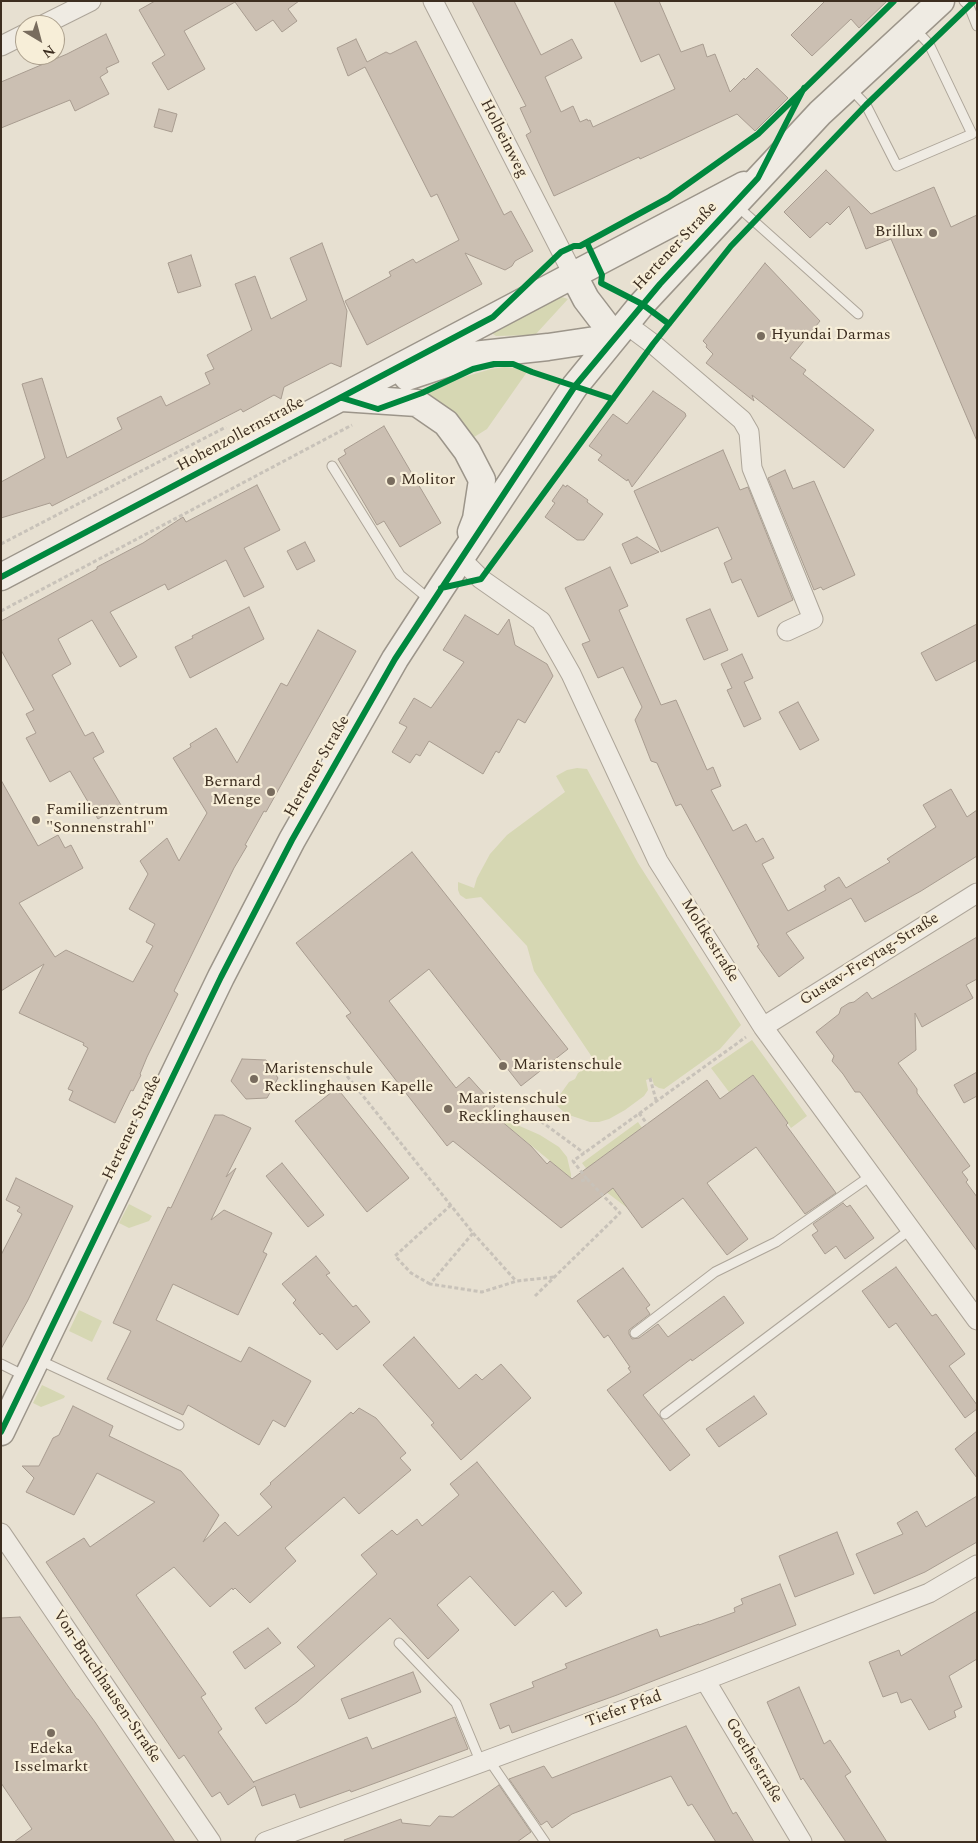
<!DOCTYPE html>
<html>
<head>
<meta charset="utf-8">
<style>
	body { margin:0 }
	#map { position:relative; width:978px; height:1843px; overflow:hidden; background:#e7e0d1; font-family:Spectral,serif }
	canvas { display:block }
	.frame { position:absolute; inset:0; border:2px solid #3d2e20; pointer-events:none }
	.north { position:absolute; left:15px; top:15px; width:50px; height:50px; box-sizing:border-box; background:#f7eed8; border:1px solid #ada18e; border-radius:50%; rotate:143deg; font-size:14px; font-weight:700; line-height:20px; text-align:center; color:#3d2e20 }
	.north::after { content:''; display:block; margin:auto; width:18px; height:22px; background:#786c5e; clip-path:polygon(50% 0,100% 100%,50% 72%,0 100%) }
</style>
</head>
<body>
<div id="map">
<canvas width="978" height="1843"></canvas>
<div class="frame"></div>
<div class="north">N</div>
</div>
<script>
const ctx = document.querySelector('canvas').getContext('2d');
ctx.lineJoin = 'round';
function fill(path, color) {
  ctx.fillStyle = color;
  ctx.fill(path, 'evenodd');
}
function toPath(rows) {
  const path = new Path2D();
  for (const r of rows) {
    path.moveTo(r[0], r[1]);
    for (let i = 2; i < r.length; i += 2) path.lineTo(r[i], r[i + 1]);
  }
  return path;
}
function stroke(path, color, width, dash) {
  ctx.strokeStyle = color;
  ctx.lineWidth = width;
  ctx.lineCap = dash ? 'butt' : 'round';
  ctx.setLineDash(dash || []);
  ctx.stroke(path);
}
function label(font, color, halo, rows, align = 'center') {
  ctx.font = font + ' Spectral,serif';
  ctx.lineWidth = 4.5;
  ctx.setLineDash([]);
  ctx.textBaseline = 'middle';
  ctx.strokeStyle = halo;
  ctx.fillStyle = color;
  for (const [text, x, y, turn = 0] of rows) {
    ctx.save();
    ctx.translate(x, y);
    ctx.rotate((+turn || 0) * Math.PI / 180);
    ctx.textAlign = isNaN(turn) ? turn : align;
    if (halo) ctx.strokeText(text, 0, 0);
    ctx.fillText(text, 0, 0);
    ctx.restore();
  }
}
fill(toPath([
	[559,296,568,299,535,335,496,336,493,334,492,332],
	[504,367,515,368,527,372,487,429,471,439,452,413,444,405,425,395,457,379,491,369],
	[577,768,587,769,638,863,741,1025,720,1049,664,1089,659,1088,654,1085,652,1078,646,1080,648,1090,644,1096,625,1110,609,1119,599,1122,590,1122,566,1114,554,1103,569,1082,575,1079,578,1073,594,1060,534,971,527,946,481,897,466,899,460,895,458,890,458,882,474,888,477,878,490,854,507,835,565,792,556,776,567,770],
	[752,1040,807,1116,791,1128,753,1075,729,1092,711,1068],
	[500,1120,506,1120,540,1135,559,1147,567,1157,571,1174,571,1178],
	[638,1122,642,1128,595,1162,630,1210,601,1188,582,1163],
	[129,1204,152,1216,149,1221,129,1228,119,1223],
	[79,1310,102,1321,92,1342,69,1331],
	[42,1385,65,1396,64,1398,41,1407,33,1403]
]), '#d6d7b3');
const building = toPath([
	[155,1,299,1,288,9,297,21,282,32,273,20,256,31,235,2,184,31,205,69,168,90,152,63,165,55,139,10,155,1],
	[472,1,514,1,541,55,572,39,582,58,545,77,561,112,573,106,580,122,587,119,588,121,590,120,593,127,675,89,659,54,641,62,614,1,659,1,681,52,703,44,707,57,715,54,730,92,744,78,745,80,757,68,788,98,755,131,737,114,640,159,639,157,554,196,526,135,531,132,520,108,526,106,472,1],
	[825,1,887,1,859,28,851,19,812,56,791,35,825,1],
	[106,34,119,62,106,68,108,72,100,77,109,94,75,111,70,100,1,128,1,82,67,54,106,34],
	[356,39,367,62,386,52,390,54,416,41,504,215,511,211,533,251,515,261,512,266,505,270,465,253,482,284,367,345,345,301,391,276,389,272,413,259,416,263,459,240,437,194,431,197,365,67,348,76,337,48,356,39],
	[159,109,177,114,172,132,154,127,159,109],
	[826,170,871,214,934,187,951,227,977,215,977,441,891,239,866,249,849,206,830,225,827,222,810,238,784,212,826,170],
	[322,243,347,311,341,367,331,363,284,387,281,399,274,395,243,412,241,409,52,506,50,503,1,518,1,482,45,458,22,384,42,378,67,458,122,429,117,418,161,396,166,406,210,384,205,373,214,369,207,355,252,330,235,284,255,276,271,319,307,300,290,258,322,243],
	[191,255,201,286,178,293,168,263,191,255],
	[765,263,820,321,790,358,806,370,803,374,874,430,844,468,752,395,754,401,706,363,713,354,706,347,707,345,703,341,765,263],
	[653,391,685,413,686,416,632,487,628,479,627,481,598,460,602,455,589,446,613,414,627,424,653,391],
	[384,426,441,523,400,547,384,521,377,525,338,459,346,454,344,450,384,426],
	[723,450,740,490,748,487,793,600,758,617,741,579,732,583,724,563,732,559,718,527,661,552,634,491,723,450],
	[785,470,793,489,814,481,855,575,823,590,821,587,814,590,768,478,785,470],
	[257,485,280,530,244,548,264,587,244,597,226,560,168,590,165,584,110,612,137,657,120,667,92,620,58,639,71,664,52,675,85,736,93,732,104,752,93,758,121,805,98,819,70,771,50,782,26,738,36,733,26,714,34,710,1,650,1,621,97,569,97,567,143,543,183,517,186,522,257,485],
	[563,485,566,487,567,485,588,500,587,502,603,514,584,540,577,540,545,517,555,503,552,501,563,485],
	[637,537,659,552,631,564,622,544,637,537],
	[305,542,315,561,297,570,287,551,305,542],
	[610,567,628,606,619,610,661,705,676,700,707,770,713,767,721,786,711,790,733,831,746,824,756,842,763,838,774,858,762,864,788,911,826,890,824,886,839,877,846,888,890,862,887,859,936,827,923,805,951,789,967,817,977,810,977,856,921,891,865,922,851,898,786,933,804,958,779,977,757,946,759,945,681,804,676,806,657,763,651,761,635,720,642,707,623,667,598,678,582,644,590,641,565,588,610,567],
	[249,607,264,639,190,678,175,647,193,638,192,636,249,607],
	[710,609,728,650,704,660,686,619,710,609],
	[465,615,498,635,509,619,515,645,547,664,553,676,525,723,518,719,499,753,496,751,483,774,429,741,420,756,416,754,410,763,392,752,407,727,399,723,414,698,431,708,464,662,443,650,465,615],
	[977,624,977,660,936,681,921,653,977,624],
	[318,630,356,651,266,812,264,811,245,845,247,846,234,868,174,991,178,994,147,1057,140,1074,141,1075,133,1091,131,1090,115,1123,69,1100,73,1091,68,1089,88,1048,83,1045,84,1043,19,1013,44,964,1,991,1,780,38,846,58,835,65,848,71,845,83,868,19,903,55,957,66,950,133,982,153,946,146,942,155,924,129,909,148,874,140,861,167,838,179,861,207,813,173,758,191,747,190,744,216,728,237,763,281,683,287,686,318,630],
	[742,654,753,678,744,682,761,719,744,727,727,690,732,688,721,664,742,654],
	[798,702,819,740,800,750,779,712,798,702],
	[412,852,568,1049,521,1086,429,969,389,1001,456,1088,469,1077,495,1106,492,1109,502,1118,500,1120,531,1146,547,1164,550,1161,572,1179,707,1080,720,1099,753,1075,788,1123,786,1125,836,1193,805,1214,756,1147,707,1183,748,1239,727,1255,683,1198,642,1228,613,1188,561,1228,453,1141,447,1146,346,1016,351,1013,296,943,412,852],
	[977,937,977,979,966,985,973,998,922,1027,915,1013,916,1050,898,1063,917,1089,917,1093,970,1166,962,1172,968,1180,966,1182,977,1197,977,1251,860,1092,855,1092,843,1074,832,1061,834,1056,816,1032,839,1014,841,1008,849,1003,854,1002,867,992,872,999,977,937],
	[242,1059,266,1060,278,1078,267,1098,246,1099,231,1081,242,1059],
	[977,1072,977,1096,964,1103,954,1085,977,1072],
	[337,1088,409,1178,367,1212,295,1121,337,1088],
	[215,1115,223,1115,251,1128,226,1177,236,1168,211,1220,224,1210,272,1233,263,1252,267,1254,238,1315,173,1284,156,1320,241,1362,249,1347,311,1381,285,1427,273,1420,259,1445,188,1405,183,1415,107,1379,131,1331,113,1323,168,1207,171,1208,215,1115],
	[282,1163,324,1215,308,1227,266,1176,282,1163],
	[16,1178,73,1206,28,1300,1,1349,1,1255,22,1214,17,1211,20,1207,6,1200,16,1178],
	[843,1203,847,1207,850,1205,874,1238,845,1259,836,1246,825,1254,812,1235,818,1231,813,1224,843,1203],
	[316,1256,330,1273,326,1275,353,1307,356,1305,370,1322,337,1350,322,1333,320,1335,293,1303,296,1300,282,1284,316,1256],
	[896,1267,932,1316,936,1314,965,1354,949,1366,977,1405,977,1409,965,1418,896,1323,889,1328,862,1291,896,1267],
	[623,1268,650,1305,646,1308,650,1314,629,1330,629,1334,632,1339,639,1338,658,1324,668,1337,724,1296,744,1323,692,1361,691,1359,643,1395,690,1455,670,1471,607,1390,631,1372,628,1368,630,1367,608,1335,604,1338,577,1301,623,1268],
	[414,1337,459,1389,476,1374,482,1380,501,1364,531,1398,461,1460,431,1425,434,1423,383,1365,414,1337],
	[754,1396,767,1414,719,1447,706,1429,754,1396],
	[73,1406,113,1426,109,1436,181,1471,219,1515,203,1542,225,1522,238,1536,272,1507,260,1494,271,1484,270,1483,351,1412,353,1414,359,1408,376,1418,406,1453,400,1458,411,1470,359,1514,344,1497,285,1548,296,1561,250,1603,235,1588,233,1590,232,1588,210,1607,174,1567,136,1595,206,1694,201,1697,222,1729,218,1732,254,1783,253,1782,367,1737,372,1749,455,1717,468,1749,351,1792,350,1790,300,1808,295,1794,262,1806,255,1786,228,1805,220,1792,212,1797,184,1755,179,1759,46,1562,84,1538,90,1547,155,1502,97,1473,74,1515,26,1492,34,1478,22,1466,39,1466,53,1438,59,1435,73,1406],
	[977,1431,977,1478,955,1449,977,1431],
	[477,1462,582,1593,566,1607,553,1591,515,1626,470,1576,437,1605,459,1630,428,1659,390,1618,297,1702,266,1724,255,1708,315,1666,297,1647,377,1574,361,1555,392,1530,397,1535,417,1519,422,1526,459,1495,450,1484,477,1462],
	[977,1496,977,1542,925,1572,874,1594,856,1554,903,1534,897,1523,917,1511,926,1527,977,1496],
	[837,1532,854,1574,795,1597,779,1556,837,1532],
	[780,1584,796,1625,617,1695,512,1733,509,1725,500,1729,490,1704,534,1687,532,1682,567,1668,565,1664,657,1629,660,1637,699,1624,699,1625,735,1612,734,1608,743,1604,741,1599,780,1584],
	[977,1611,977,1659,949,1676,962,1707,954,1711,956,1717,929,1730,911,1699,901,1703,897,1692,883,1697,869,1662,899,1650,901,1656,977,1611],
	[20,1617,77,1699,78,1699,95,1722,175,1842,14,1842,32,1829,1,1783,1,1618,20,1617],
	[268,1628,281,1643,245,1669,233,1652,268,1628],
	[413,1672,421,1692,349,1719,341,1699,413,1672],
	[799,1687,824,1744,830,1740,851,1772,845,1776,887,1842,846,1842,803,1778,801,1780,767,1702,799,1687],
	[686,1726,733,1814,736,1812,754,1842,716,1842,692,1804,688,1806,671,1776,572,1814,552,1828,547,1821,541,1825,509,1779,544,1766,552,1778,686,1726],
	[499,1785,531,1832,517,1842,345,1842,344,1840,401,1819,402,1823,430,1826,439,1816,453,1817,499,1785]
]);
fill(building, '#cbbfb2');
stroke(building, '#a89c90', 1);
const service = toPath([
	[964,1,969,6,977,26],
	[850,88,866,105,897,166,972,134,929,44,914,28],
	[737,206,858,314],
	[332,466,400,575,430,600],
	[635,1333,715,1272,776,1242,872,1175],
	[39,1360,179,1425],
	[1,1364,25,1376],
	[665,1414,911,1229],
	[399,1643,456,1703,481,1763],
	[489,1760,545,1842]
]);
const minor = toPath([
	[433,1,574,276],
	[43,25,91,1],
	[1,46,25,34],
	[626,324,653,344,742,420,749,432,752,468,813,619,787,631],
	[461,559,481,579,541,621,571,674,658,861,763,1027,977,1320],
	[763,1027,977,893],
	[1,1533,211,1842],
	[705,1680,802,1842],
	[265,1842,705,1680,929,1593,977,1565]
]);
const secondary = toPath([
	[574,276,586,299,615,337],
	[407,377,473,355,548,347,615,337],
	[342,398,417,403,446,423,467,451,482,480,476,519,471,532],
	[1,577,744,185],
	[1,1432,221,977,292,840,395,659,441,588,575,386,642,304,820,113,941,1]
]);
stroke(service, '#ada599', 11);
stroke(minor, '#ada599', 21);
stroke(secondary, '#9c958a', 29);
stroke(toPath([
	[1,544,226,427],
	[1,611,352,425],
	[343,1071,473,1233,430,1284,482,1292,517,1281,554,1277],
	[650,1078,656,1100],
	[497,1113,535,1117,584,1153],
	[639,1113,647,1124],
	[581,1181,587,1179,573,1161,746,1037],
	[473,1233,516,1281],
	[430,1284,411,1273,395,1256,451,1205],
	[535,1296,620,1213,587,1179]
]), '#c8c2b9', 3, [4, 2.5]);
stroke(service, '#efebe3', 9);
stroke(minor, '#efebe3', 19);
stroke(secondary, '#efebe3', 26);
stroke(toPath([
	[587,243,602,275,601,283,642,304,669,324],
	[342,398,378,409,422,393,473,369,494,364,513,364,532,372,613,399],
	[1,577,493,317,561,252,574,246,580,246,668,198,758,134,894,1],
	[441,588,481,579,653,344,731,246,866,105,974,1],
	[1,1432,221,977,292,840,395,659,575,386,660,284,758,178,804,88]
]), '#00873e', 6);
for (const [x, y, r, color] of [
	[933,233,5,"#786c5e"],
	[761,336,5,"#786c5e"],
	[391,481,5,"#786c5e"],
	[271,792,5,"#786c5e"],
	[36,820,5,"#786c5e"],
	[503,1066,5,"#786c5e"],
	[254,1079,5,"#786c5e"],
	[448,1109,5,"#786c5e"],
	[51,1733,5,"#786c5e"]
]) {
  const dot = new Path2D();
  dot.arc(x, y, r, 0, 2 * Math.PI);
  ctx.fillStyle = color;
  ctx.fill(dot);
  stroke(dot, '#f7eed8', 2);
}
label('16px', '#3d2e20', '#f7eed8', [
	["Holbeinweg",503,139,63],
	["Hertener Straße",676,247,-47],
	["Hohenzollernstraße",241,435,-28],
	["Hertener Straße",318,767,-60],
	["Moltkestraße",709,941,58],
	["Gustav-Freytag-Straße",870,960,-32],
	["Hertener Straße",133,1128,-64],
	["Von-Bruchhausen-Straße",106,1687,56],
	["Tiefer Pfad",624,1710,-20],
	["Goethestraße",753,1761,59]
]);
label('16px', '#3d2e20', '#f7eed8', [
	["Brillux",923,233,"right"],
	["Hyundai Darmas",771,336],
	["Molitor",401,481],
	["Bernard",261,783,"right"],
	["Menge",261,801,"right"],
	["Familienzentrum",46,811],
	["\"Sonnenstrahl\"",46,829],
	["Maristenschule",513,1066],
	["Maristenschule",264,1070],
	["Recklinghausen Kapelle",264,1088],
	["Maristenschule",458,1100],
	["Recklinghausen",458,1118],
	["Edeka",51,1750,"center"],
	["Isselmarkt",51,1768,"center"]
], 'left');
</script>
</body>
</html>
